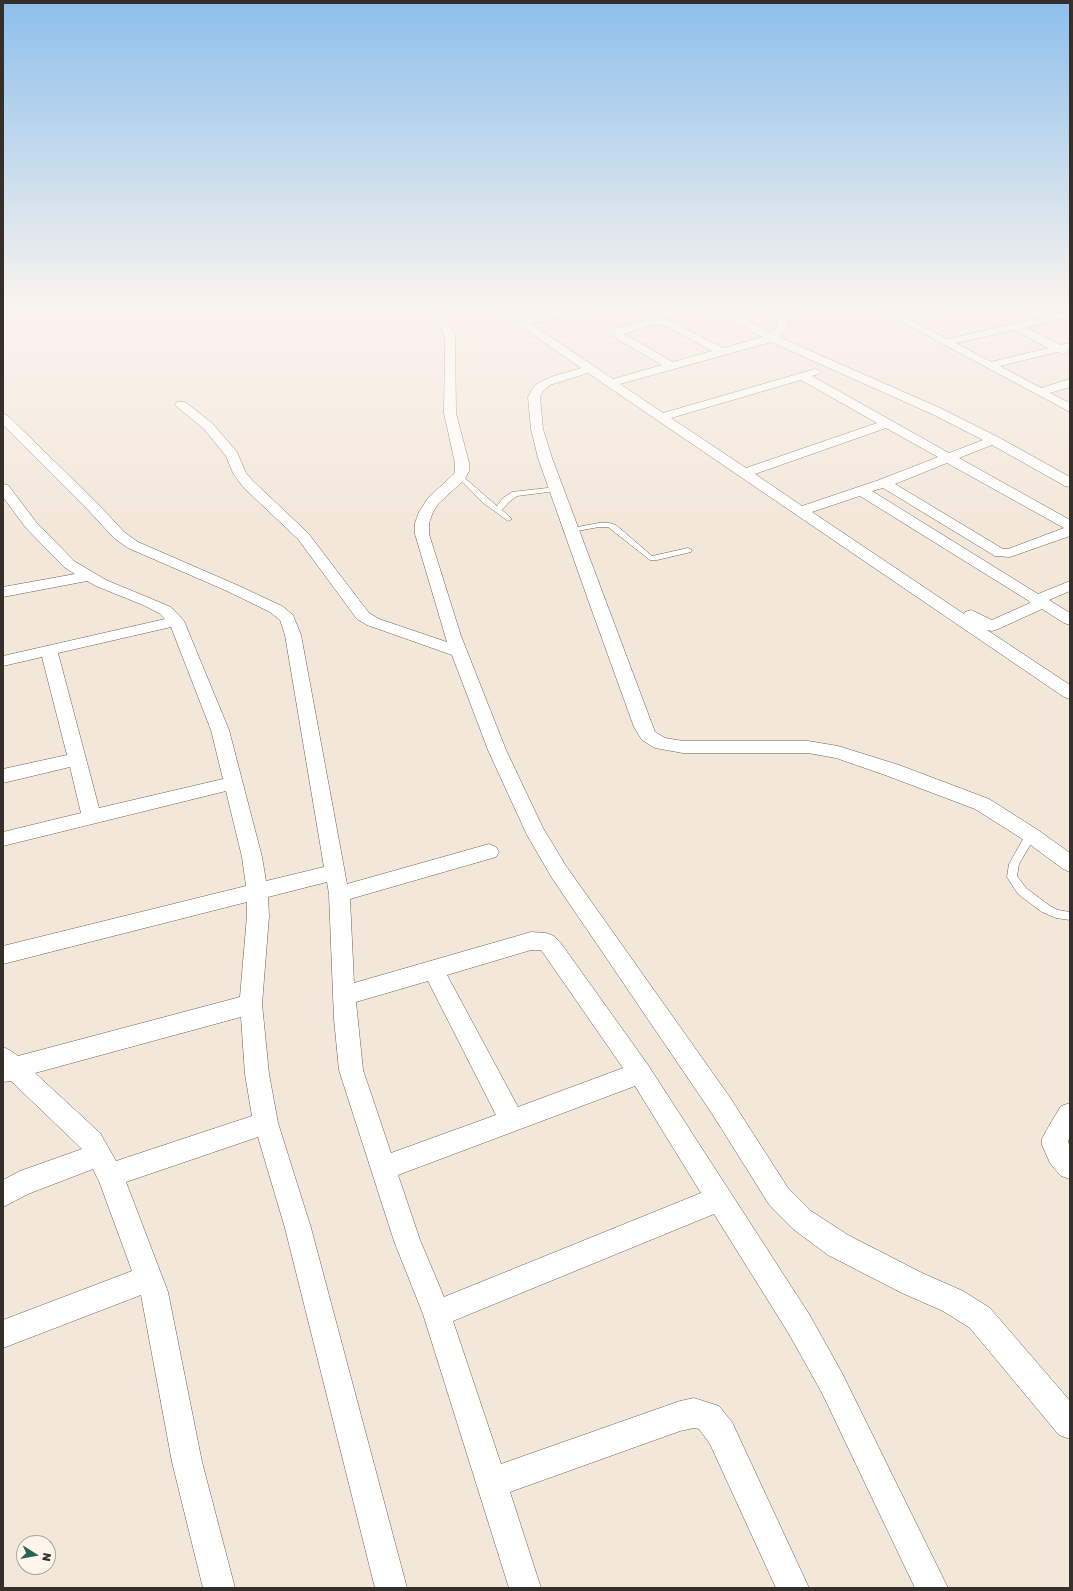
<!DOCTYPE html>
<html>
<head>
<meta charset="utf-8">
<style>
	body { margin:0 }
	#map { position:relative; width:1073px; height:1591px; overflow:hidden; background:#f3e7da; font-family:"Golos Text",sans-serif }
	canvas { display:block }
	.frame { position:absolute; inset:0; border:4px solid #342f2a; pointer-events:none }
	.north { position:absolute; left:16px; top:1535px; width:40px; height:40px; box-sizing:border-box; background:#fef5ea; border:1px solid #ada69d; border-radius:50%; rotate:101deg; font-size:11px; font-weight:700; line-height:16px; text-align:center; color:#342f2a }
	.north::after { content:''; display:block; margin:auto; width:14px; height:18px; background:#276552; clip-path:polygon(50% 0,100% 100%,50% 72%,0 100%) }
</style>
</head>
<body>
<div id="map">
<canvas width="1073" height="1591"></canvas>
<div class="frame"></div>
<div class="north">N</div>
</div>
<script>
const ctx = document.querySelector('canvas').getContext('2d');
ctx.lineJoin = 'round';
function toPath(rows) {
  const path = new Path2D();
  for (const r of rows) {
    path.moveTo(r[0], r[1]);
    for (let i = 2; i < r.length; i += 2) path.lineTo(r[i], r[i + 1]);
  }
  return path;
}
function stroke(path, color, width, dash) {
  ctx.strokeStyle = color;
  ctx.lineWidth = width;
  ctx.lineCap = dash ? 'butt' : 'round';
  ctx.setLineDash(dash || []);
  ctx.stroke(path);
}
function fill(path, color) {
  ctx.fillStyle = color;
  ctx.fill(path, 'evenodd');
}
const service = toPath([
	[460,474,497,506,503,498,512,492,556,487,560,489,556,491,517,496,509,502,502,510,512,519,508,521,482,502,458,477,456,476,460,474],
	[599,523,609,523,616,525,652,556,688,548,692,550,691,552,657,560,650,560,608,527,599,527,572,532,568,530,572,528,599,523],
	[1031,831,1035,832,1036,835,1019,864,1017,876,1026,888,1050,906,1058,910,1070,912,1070,920,1056,918,1042,912,1018,894,1007,877,1009,864,1027,832,1031,831]
]);
const minor = toPath([
	[428,307,438,307,449,322,455,338,456,413,469,463,469,471,465,479,438,504,433,512,429,523,429,534,461,636,506,750,543,828,566,866,729,1096,788,1188,811,1211,848,1235,922,1273,963,1291,990,1308,1070,1401,1070,1439,1059,1435,970,1328,943,1311,902,1293,828,1255,793,1229,770,1206,711,1112,552,878,527,835,488,750,452,655,367,625,357,619,298,539,243,487,233,473,226,456,204,429,175,405,177,402,185,402,212,423,237,452,246,473,253,481,308,533,369,613,379,619,447,642,415,534,415,523,419,512,428,498,454,474,455,471,455,463,444,413,445,338,439,322,428,307],
	[493,307,505,307,524,319,572,307,590,307,589,309,531,324,613,379,662,365,617,339,614,334,615,329,653,318,667,319,723,348,762,337,710,307,723,307,771,333,775,330,778,324,778,318,765,307,778,307,788,317,788,324,785,331,779,337,940,408,998,437,1070,477,1070,487,1065,486,992,445,959,458,1070,520,1070,536,1010,557,995,556,883,488,872,491,1038,594,1070,581,1070,591,1049,600,1070,613,1070,625,1064,623,1042,609,998,629,992,631,987,630,1070,685,1070,699,1064,697,588,373,550,385,543,391,540,397,543,429,552,458,655,732,665,738,683,741,808,741,838,746,899,765,989,799,1038,830,1070,853,1070,872,1063,869,1024,840,975,809,885,775,836,758,808,753,683,753,655,748,642,740,634,727,591,608,538,458,531,429,528,397,534,386,542,381,554,376,581,368,493,307],
	[653,324,665,325,712,351,673,362,624,334,653,324],
	[771,342,932,414,983,440,949,453,812,376,819,374,821,372,819,370,815,369,663,413,620,384,771,342],
	[801,380,877,423,746,468,671,418,801,380],
	[886,428,938,457,879,480,802,506,755,474,886,428],
	[947,463,1064,528,1008,549,1003,549,895,484,947,463],
	[860,496,1029,601,1030,603,992,620,971,610,965,612,964,614,812,512,860,496],
	[874,307,969,307,964,310,899,314,947,339,1070,311,1070,317,1025,327,1060,345,1070,343,1070,349,1068,350,1067,353,1063,354,1057,352,1000,366,1041,388,1070,379,1070,387,1050,393,1070,403,1070,412,874,307],
	[1014,330,1048,348,991,362,956,343,1014,330],
	[3,414,7,415,99,505,124,532,138,542,237,585,282,606,293,615,301,635,347,884,489,844,496,847,499,852,496,857,350,899,354,983,531,932,546,933,554,936,560,942,648,1065,809,1314,842,1373,948,1588,915,1588,822,1393,789,1334,714,1214,453,1321,501,1464,680,1401,694,1398,719,1406,732,1422,809,1588,776,1588,710,1444,699,1429,694,1428,680,1431,510,1492,541,1588,509,1588,423,1314,394,1241,339,1070,334,1019,329,894,327,882,268,897,269,916,262,1004,269,1074,278,1123,311,1228,407,1588,375,1588,285,1228,258,1137,126,1182,168,1292,202,1462,235,1588,203,1588,172,1462,141,1295,3,1348,3,1320,132,1271,99,1181,93,1169,28,1194,3,1207,3,1180,20,1171,82,1149,11,1081,3,1082,3,1047,11,1051,18,1056,240,997,247,916,247,902,3,964,3,946,246,886,242,857,226,791,3,846,3,832,81,813,70,767,3,783,3,769,67,755,42,657,3,666,3,656,165,619,159,613,143,605,96,586,87,581,3,597,3,587,75,574,64,567,26,528,3,497,3,484,8,485,36,522,74,561,106,580,171,607,184,621,229,730,262,857,266,881,324,867,285,635,280,620,270,612,227,591,128,548,114,538,89,511,3,425,3,414],
	[171,627,211,730,223,779,99,808,58,653,171,627],
	[531,950,541,950,544,954,623,1068,518,1107,447,975,531,950],
	[428,981,496,1115,391,1153,363,1070,356,1002,428,981],
	[241,1017,245,1074,252,1116,116,1161,100,1133,35,1073,241,1017],
	[635,1086,701,1193,444,1297,420,1240,398,1175,635,1086],
	[1070,1103,1070,1137,1068,1141,1070,1148,1070,1179,1061,1176,1050,1163,1042,1145,1042,1139,1046,1131,1061,1106,1070,1103]
]);
stroke(service, '#6c6156', 1);
stroke(minor, '#6c6156', 1);
fill(service, '#fff');
fill(minor, '#fff');
const sky = ctx.createLinearGradient(0, 0, 0, 530);
sky.addColorStop(0, '#8dbfec');
sky.addColorStop(0.58, '#faf4ee');
sky.addColorStop(1, '#faf4ee00');
ctx.fillStyle = sky;
ctx.fillRect(0, 0, 1073, 530);
</script>
</body>
</html>
